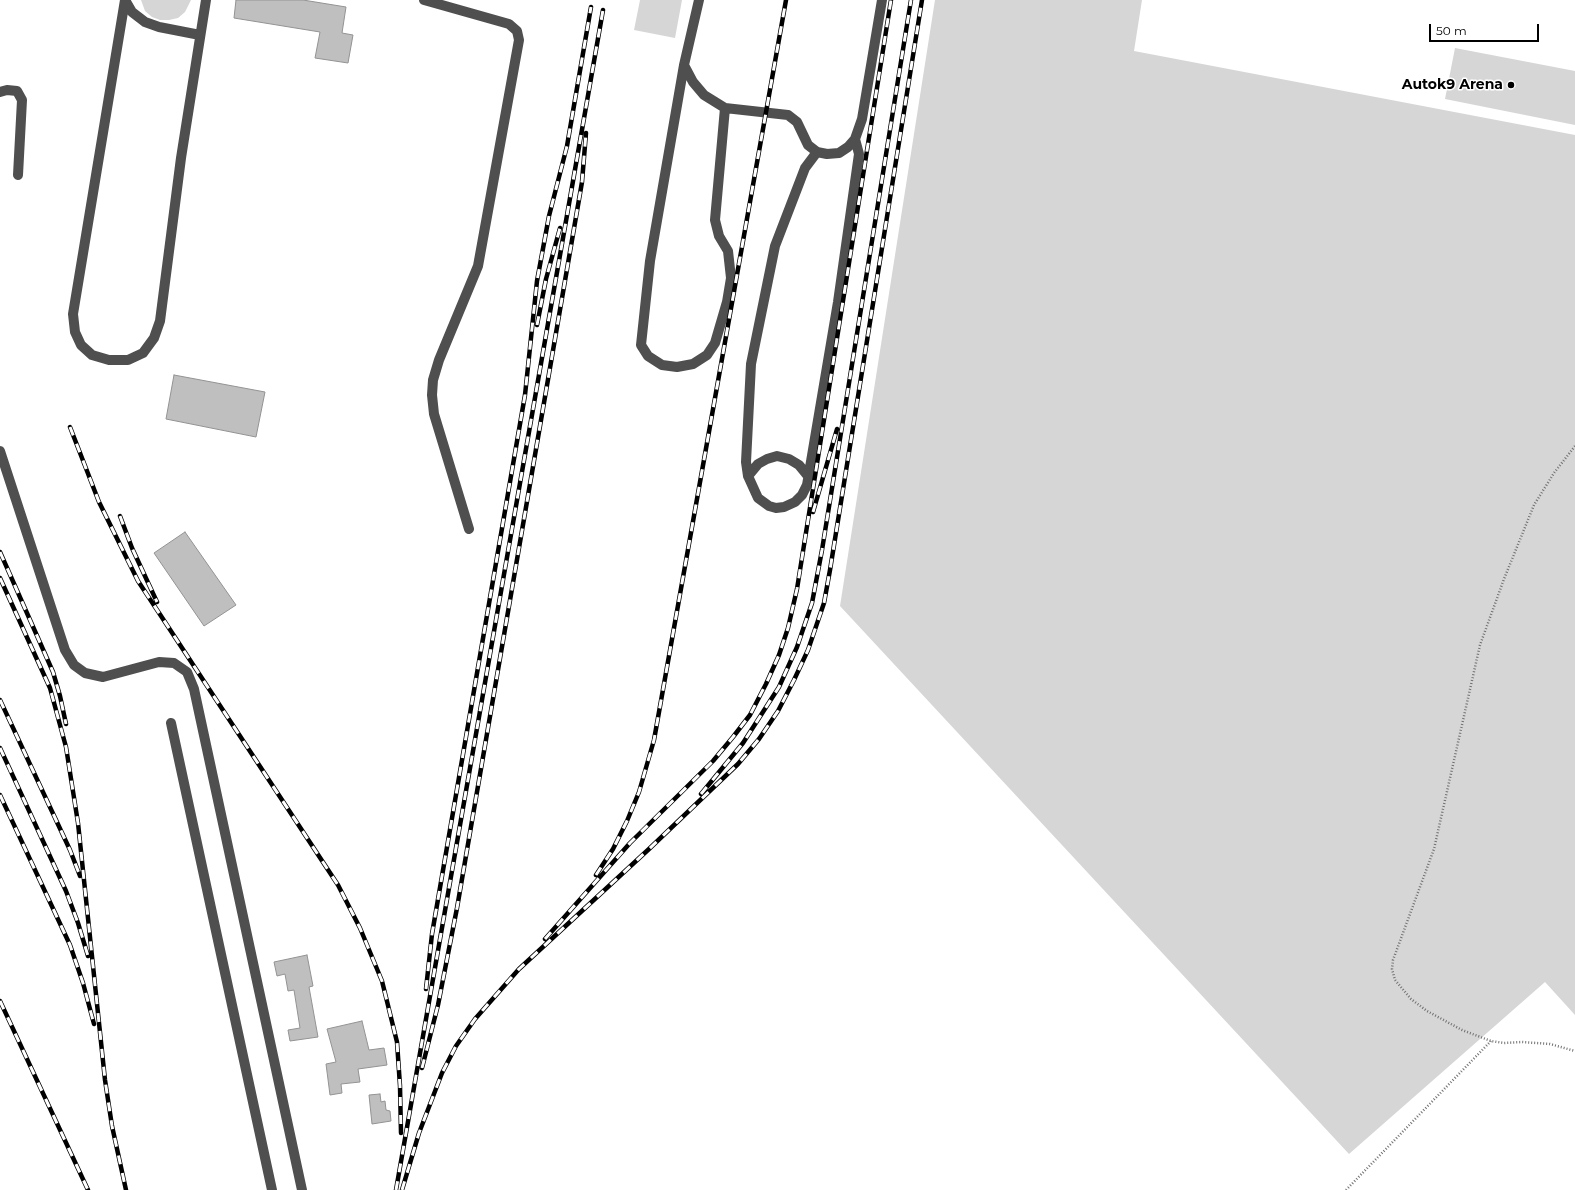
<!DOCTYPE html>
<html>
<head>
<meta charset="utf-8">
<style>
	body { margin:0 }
	#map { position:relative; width:1575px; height:1190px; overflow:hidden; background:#fff; font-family:Montserrat,sans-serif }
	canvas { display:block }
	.scale { position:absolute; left:1429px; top:24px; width:110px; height:18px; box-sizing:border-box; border:2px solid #000; border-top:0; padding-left:5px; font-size:12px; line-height:14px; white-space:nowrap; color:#000; -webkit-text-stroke:3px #fff; paint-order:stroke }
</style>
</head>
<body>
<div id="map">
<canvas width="1575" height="1190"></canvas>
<div class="scale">50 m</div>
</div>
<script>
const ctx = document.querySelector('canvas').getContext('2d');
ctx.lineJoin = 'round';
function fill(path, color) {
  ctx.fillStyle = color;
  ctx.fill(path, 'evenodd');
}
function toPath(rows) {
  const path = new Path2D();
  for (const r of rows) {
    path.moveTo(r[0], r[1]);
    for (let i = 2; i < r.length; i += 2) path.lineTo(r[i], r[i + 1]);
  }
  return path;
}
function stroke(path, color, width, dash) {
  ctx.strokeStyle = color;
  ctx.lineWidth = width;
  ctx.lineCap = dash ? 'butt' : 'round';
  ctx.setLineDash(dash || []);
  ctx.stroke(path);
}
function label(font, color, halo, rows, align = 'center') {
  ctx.font = font + ' Montserrat,sans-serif';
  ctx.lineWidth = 3;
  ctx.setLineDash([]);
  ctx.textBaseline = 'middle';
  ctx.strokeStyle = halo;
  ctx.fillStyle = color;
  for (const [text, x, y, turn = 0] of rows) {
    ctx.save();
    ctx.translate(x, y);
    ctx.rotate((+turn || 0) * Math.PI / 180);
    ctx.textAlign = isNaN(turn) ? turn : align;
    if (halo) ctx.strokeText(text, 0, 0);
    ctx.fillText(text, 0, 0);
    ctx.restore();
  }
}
fill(toPath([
	[141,0,191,0,185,12,178,18,169,20,160,20,152,17,145,11],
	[640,0,682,0,675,38,634,30],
	[935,0,1142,0,1134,51,1575,135,1575,1015,1545,982,1349,1154,840,606],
	[1455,48,1575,71,1575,125,1445,99]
]), '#d6d6d6');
const building = toPath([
	[236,0,303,0,346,7,342,33,353,35,348,63,315,58,320,32,234,18,236,0],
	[174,375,265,392,256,437,166,419,174,375],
	[185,532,236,605,204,626,154,553,185,532],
	[307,955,313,986,309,987,318,1037,290,1041,288,1030,300,1028,294,990,288,991,285,974,277,976,274,962,307,955],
	[362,1021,369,1050,384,1048,387,1065,358,1069,360,1082,341,1084,342,1093,330,1095,326,1064,336,1062,327,1029,362,1021],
	[380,1094,381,1102,385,1101,386,1110,390,1111,391,1121,372,1124,369,1095,380,1094]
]);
fill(building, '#bfbfbf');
stroke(building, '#939393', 1);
stroke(toPath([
	[1575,446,1554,473,1534,505,1504,579,1480,645,1434,849,1393,960,1392,969,1395,980,1411,999,1427,1011,1462,1030,1491,1041,1504,1043,1522,1042,1550,1044,1575,1051],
	[1346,1190,1491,1041]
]), '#717171', 2.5, [1, 2]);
stroke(toPath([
	[125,0,73,314,75,332,81,345,92,355,109,360,128,360,143,353,154,338,160,321,181,158,206,0],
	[125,0,132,12,145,22,159,27,200,35],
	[424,0,509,24,517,31,519,40,478,266,439,360,433,380,432,395,434,414,469,529],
	[699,0,684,65,650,261,641,345,648,356,662,365,677,367,693,364,707,355,715,343,727,302,731,278,728,251,719,236,715,220,725,108],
	[684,65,693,82,704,95,725,108,788,115,797,122,808,145,817,152,827,154,839,153,848,147,855,139,862,119,882,0],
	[0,92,7,90,17,91,22,100,18,175],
	[817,152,805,168,775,246,751,364,746,462,748,476,758,498,769,506,776,508,784,507,795,502,802,495,807,485,838,302,859,154,855,139],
	[0,451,65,650,74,665,85,673,103,677,159,662,174,663,187,672,194,689,302,1190],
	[748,476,758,464,767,459,777,456,789,459,799,465,808,476],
	[171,723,272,1190]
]), '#4f4f4f', 10);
const rail = toPath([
	[537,325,546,279,560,228],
	[70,427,99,502,138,581,338,885,360,928,382,981,397,1042,400,1086,401,1133],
	[813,512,837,429],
	[120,516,132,548,157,602],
	[0,552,53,672,60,696,66,724],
	[0,578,50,688,66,747,78,823,105,1080,112,1126,126,1190],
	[0,700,70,850,80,876],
	[0,748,66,891,78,923,88,956],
	[701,794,743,743,779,687,797,647,812,603,822,550,911,0],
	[0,795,70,945,83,983,94,1024],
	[596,875,613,849,627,821,639,792,654,740,786,0],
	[545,939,630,843,713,761,733,737,750,715,766,684,779,655,788,628,797,589,891,0],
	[426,989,432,934,525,395,537,281,549,216,567,146,591,7],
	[0,1001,88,1190],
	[422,1068,438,1005,457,908,582,182,586,133],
	[396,1190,603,10],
	[402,1190,419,1133,442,1073,456,1046,475,1019,519,969,649,849,738,764,759,739,778,711,794,680,808,650,824,603,830,570,922,0]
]);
stroke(rail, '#000', 4.5);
stroke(rail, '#fff', 3, [9]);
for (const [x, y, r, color] of [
	[1511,85,4,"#000"]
]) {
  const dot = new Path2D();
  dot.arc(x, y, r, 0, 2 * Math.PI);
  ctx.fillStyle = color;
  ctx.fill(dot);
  stroke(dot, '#fff', 1.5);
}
label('bold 14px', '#000', '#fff', [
	["Autok9 Arena",1503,85]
], 'right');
</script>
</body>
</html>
